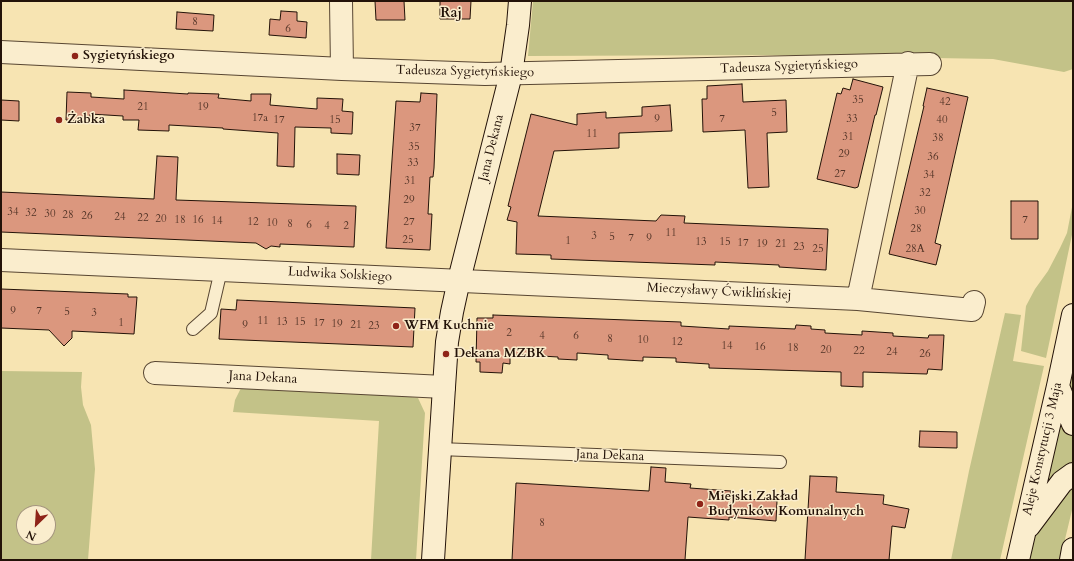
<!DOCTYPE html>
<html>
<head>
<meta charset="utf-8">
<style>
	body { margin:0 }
	#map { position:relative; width:1074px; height:561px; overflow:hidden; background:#f7e4b2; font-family:Cardo,serif }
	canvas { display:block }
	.frame { position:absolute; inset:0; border:2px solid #231208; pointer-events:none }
	.north { position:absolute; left:16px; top:505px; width:40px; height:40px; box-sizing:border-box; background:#faedcd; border:1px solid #a4957e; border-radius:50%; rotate:205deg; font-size:11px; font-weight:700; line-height:16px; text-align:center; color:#231208 }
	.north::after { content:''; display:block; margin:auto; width:14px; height:18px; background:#8f2418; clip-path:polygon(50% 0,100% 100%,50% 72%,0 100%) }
</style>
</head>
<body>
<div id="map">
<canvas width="1074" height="561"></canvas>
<div class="frame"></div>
<div class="north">N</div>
</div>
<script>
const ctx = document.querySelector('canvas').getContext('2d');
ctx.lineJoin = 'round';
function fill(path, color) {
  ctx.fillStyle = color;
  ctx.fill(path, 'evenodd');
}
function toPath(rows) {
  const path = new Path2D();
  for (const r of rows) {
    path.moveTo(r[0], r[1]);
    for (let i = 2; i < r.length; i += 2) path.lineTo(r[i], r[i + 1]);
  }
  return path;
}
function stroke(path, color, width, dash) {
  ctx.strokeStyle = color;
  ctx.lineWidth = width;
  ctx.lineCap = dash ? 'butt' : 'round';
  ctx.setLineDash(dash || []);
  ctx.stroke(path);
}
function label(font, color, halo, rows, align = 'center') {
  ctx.font = font + ' Cardo,serif';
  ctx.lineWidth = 3;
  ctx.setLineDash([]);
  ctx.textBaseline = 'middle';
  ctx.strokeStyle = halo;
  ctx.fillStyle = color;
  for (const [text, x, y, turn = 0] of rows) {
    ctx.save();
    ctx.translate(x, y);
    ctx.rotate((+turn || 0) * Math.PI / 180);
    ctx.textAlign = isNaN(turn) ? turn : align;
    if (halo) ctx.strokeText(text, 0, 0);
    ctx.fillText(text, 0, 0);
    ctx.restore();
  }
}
fill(toPath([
	[533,1,1073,1,1073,69,1064,72,993,59,762,55,528,56],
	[1073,202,1073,230,1046,358,1021,351,1026,306,1035,289,1048,271,1060,248,1067,233],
	[1005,313,1021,315,1013,361,1044,366,1000,560,951,560,969,471],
	[1073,359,1073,506,1060,560,1030,560],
	[1,371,82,372,81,387,83,405,91,425,95,469,88,560,1,560],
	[24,513,48,513,48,537,24,537],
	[241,388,384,393,418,398,425,413,416,560,371,560,379,421,233,412,235,400]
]), '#c3c288');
const building = toPath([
	[375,1,404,1,405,20,376,20,375,1],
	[440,1,471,1,470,19,440,19,440,1],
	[281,11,297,12,297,21,307,22,306,38,269,35,270,19,280,20,281,11],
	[177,12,214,15,213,31,176,29,177,12],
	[853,79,883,87,876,115,875,115,858,187,855,188,817,179,837,93,841,94,843,88,850,90,853,79],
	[742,84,743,102,786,100,787,132,767,133,769,187,748,188,745,130,703,132,702,99,707,99,707,86,742,84],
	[927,88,968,97,935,243,941,245,936,265,889,254,924,106,923,106,927,88],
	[124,90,188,94,188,93,219,94,218,98,251,101,251,94,271,94,270,105,317,109,317,98,343,99,342,111,353,112,352,134,331,133,331,128,295,127,294,167,277,166,278,133,223,129,223,128,169,125,169,131,138,130,139,120,123,120,123,116,90,114,90,121,66,120,67,92,91,93,91,97,124,99,124,90],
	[421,93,437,94,434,168,433,177,430,177,428,214,432,214,430,250,386,248,396,101,420,102,421,93],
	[1,100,19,101,19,121,1,120,1,100],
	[670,105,672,131,619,133,619,148,554,151,538,216,656,221,661,215,685,216,684,223,828,229,826,270,779,267,779,265,715,262,715,265,551,259,551,255,516,254,517,222,507,220,511,207,508,206,531,114,577,125,577,114,606,112,606,118,642,116,642,107,670,105],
	[337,154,360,155,359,175,337,174,337,154],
	[157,156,178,157,176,200,356,206,354,247,280,244,280,247,271,246,266,249,256,243,1,232,1,192,154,199,157,156],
	[1011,201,1038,201,1038,239,1011,239,1011,201],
	[1,289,128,294,128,297,137,297,134,334,72,331,72,338,64,346,49,330,1,328,1,289],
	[237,300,415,308,413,347,219,339,221,309,236,310,237,300],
	[493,315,681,322,681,326,729,329,729,326,795,329,796,325,811,326,811,329,825,330,825,333,843,334,862,335,862,331,893,333,893,336,928,338,929,335,944,335,942,370,928,369,927,374,863,372,863,387,841,386,841,372,709,368,709,364,676,362,676,358,643,357,643,361,608,359,608,355,577,353,577,360,558,359,558,357,510,354,510,364,503,363,502,373,480,372,480,362,476,362,477,318,493,318,493,315],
	[920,431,957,432,957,448,919,447,920,431],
	[651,467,666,468,665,482,691,484,690,488,731,491,730,498,777,501,776,521,729,517,729,520,688,517,685,560,512,560,516,483,649,491,651,467],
	[810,476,837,477,836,492,884,495,883,504,909,509,905,528,892,526,889,560,805,560,810,476]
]);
fill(building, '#db977e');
stroke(building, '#231208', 1);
const lane = toPath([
	[193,329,211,313,221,270],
	[439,449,780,462]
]);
const street = toPath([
	[341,1,342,69],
	[1,52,342,69,485,74,930,64],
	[1,260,858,299,972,310,974,302],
	[858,299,908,63],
	[155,373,444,387]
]);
const secondary = toPath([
	[1058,386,1073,424],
	[1029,526,1062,482,1073,474],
	[433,560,444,387,447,342,452,312,459,280,511,74,518,25,520,1],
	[1018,560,1058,386,1073,315],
	[1071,560,1073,549]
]);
stroke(lane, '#584632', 14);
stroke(street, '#584632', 24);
stroke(secondary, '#231208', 24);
stroke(lane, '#faedcd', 12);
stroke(street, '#faedcd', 22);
stroke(secondary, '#faedcd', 22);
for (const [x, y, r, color] of [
	[75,56,4,"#8f2418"],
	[59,120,4,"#8f2418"],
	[396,326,4,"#8f2418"],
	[446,354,4,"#8f2418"],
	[700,504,4,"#8f2418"]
]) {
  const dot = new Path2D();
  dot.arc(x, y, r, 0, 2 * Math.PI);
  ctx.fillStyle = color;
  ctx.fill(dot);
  stroke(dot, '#faedcd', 1.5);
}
label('11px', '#513326', null, [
	["8",195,22],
	["6",288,29],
	["35",858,100],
	["42",945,102],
	["21",143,107],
	["19",203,107],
	["5",774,113],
	["17a",260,118],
	["9",657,119],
	["7",722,119],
	["33",852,119],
	["17",279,120],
	["15",335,120],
	["40",942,120],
	["37",415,128],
	["11",592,134],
	["31",848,137],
	["38",938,138],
	["35",414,147],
	["29",844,154],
	["36",933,157],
	["33",413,163],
	["27",840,174],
	["34",929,175],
	["31",410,181],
	["32",925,193],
	["29",409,200],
	["30",920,211],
	["34",13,212],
	["32",31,213],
	["30",50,214],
	["28",68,215],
	["26",87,216],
	["24",120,217],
	["22",143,218],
	["20",161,219],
	["18",180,220],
	["16",198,220],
	["7",1025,220],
	["14",217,221],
	["12",253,222],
	["27",409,222],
	["10",272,223],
	["8",290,224],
	["6",309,225],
	["4",327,226],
	["2",346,226],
	["28",916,229],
	["11",671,233],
	["3",594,236],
	["5",612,237],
	["7",631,238],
	["9",649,238],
	["25",408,240],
	["1",568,241],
	["13",701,242],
	["15",725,242],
	["17",743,243],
	["19",762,244],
	["21",781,244],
	["23",799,247],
	["25",818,249],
	["28A",915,249],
	["9",13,311],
	["7",39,311],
	["5",67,312],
	["3",94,313],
	["11",263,321],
	["13",282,322],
	["15",300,322],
	["1",121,323],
	["17",319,323],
	["19",337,324],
	["9",245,325],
	["21",356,325],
	["23",374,326],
	["2",509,333],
	["4",542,336],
	["6",576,336],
	["8",610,339],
	["10",643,340],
	["12",677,342],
	["14",727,346],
	["16",760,347],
	["18",793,348],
	["20",826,350],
	["22",859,351],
	["24",892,352],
	["26",925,354],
	["8",542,523]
]);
label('bold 13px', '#231208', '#faedcd', [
	["Sygietyńskiego",83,56],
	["Żabka",67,120],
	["WFM Kuchnie",404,326],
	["Dekana MZBK",454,354],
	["Miejski Zakład",708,497],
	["Budynków Komunalnych",708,512]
], 'left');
label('13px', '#231208', '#faedcd', [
	["Tadeusza Sygietyńskiego",789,67,-2],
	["Tadeusza Sygietyńskiego",465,72,1],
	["Jana Dekana",492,148,-76],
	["Ludwika Solskiego",340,275,3],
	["Mieczysławy Ćwiklińskiej",719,292,3],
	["Jana Dekana",263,378,3],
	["Aleje Konstytucji 3 Maja",1043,449,-77],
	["Jana Dekana",610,456,2]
]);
label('bold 14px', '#231208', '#faedcd', [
	["Raj",451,14]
]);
</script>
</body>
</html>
